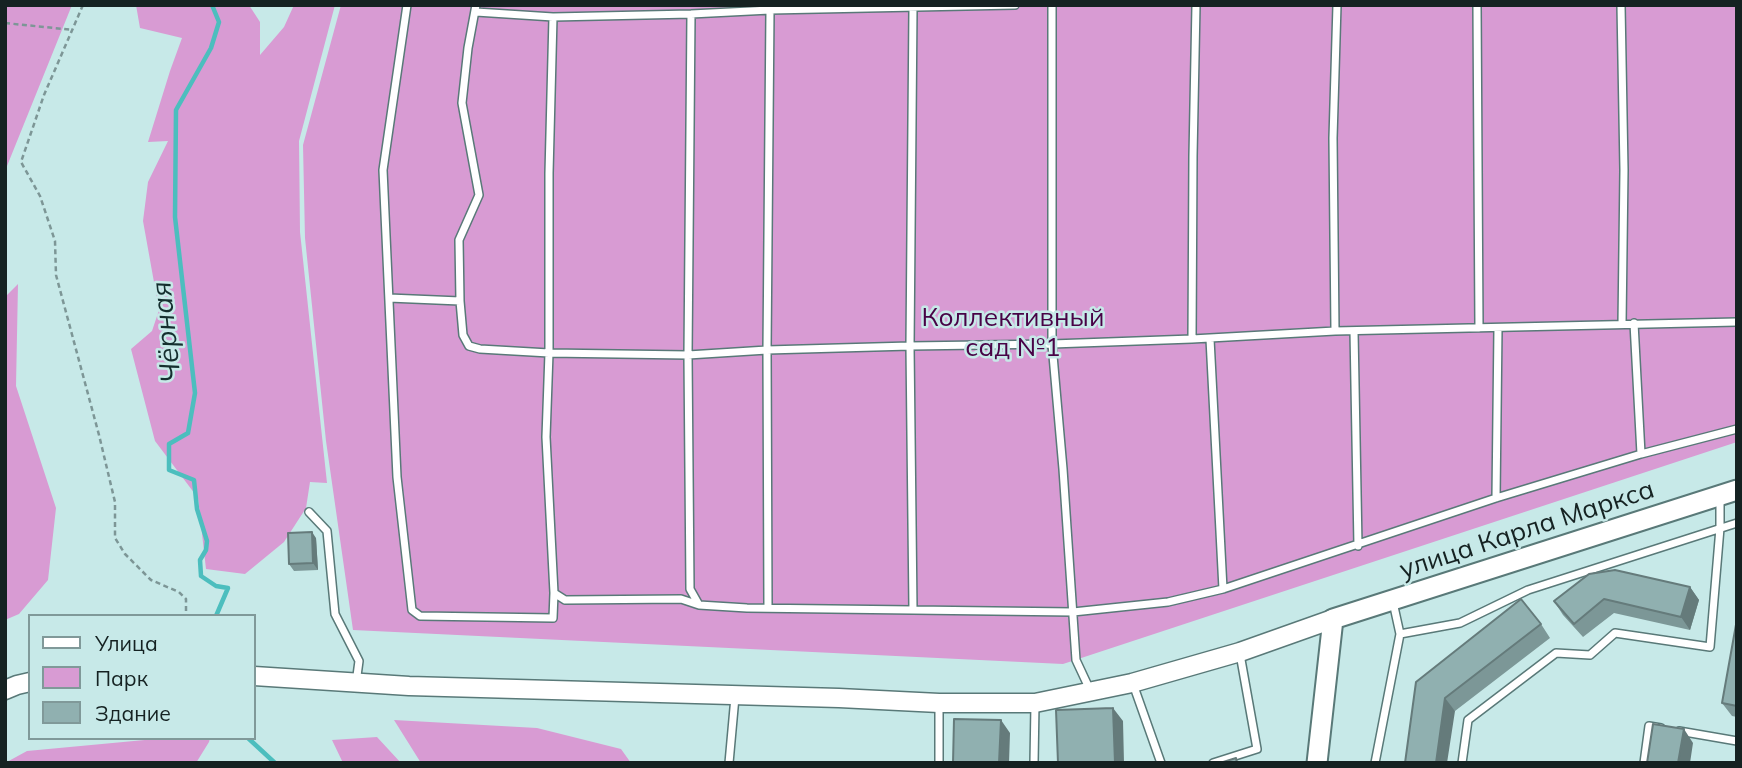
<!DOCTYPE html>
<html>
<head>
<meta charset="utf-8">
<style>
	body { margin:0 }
	#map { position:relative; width:1742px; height:768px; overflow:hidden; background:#c7e9e8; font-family:Mulish,sans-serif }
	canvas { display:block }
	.frame { position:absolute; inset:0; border:7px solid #152222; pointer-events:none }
	.legend { position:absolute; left:28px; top:614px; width:228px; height:126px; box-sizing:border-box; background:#c7e9e8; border:2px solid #809999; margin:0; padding:9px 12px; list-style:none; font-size:21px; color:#152222 }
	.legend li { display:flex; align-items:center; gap:14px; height:35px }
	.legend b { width:35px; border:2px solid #809999 }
</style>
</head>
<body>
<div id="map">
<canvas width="1742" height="768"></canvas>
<div class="frame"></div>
<ul class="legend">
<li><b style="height:9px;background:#fff"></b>Улица</li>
<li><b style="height:19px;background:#d89bd3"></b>Парк</li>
<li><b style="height:19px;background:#90b0b0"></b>Здание</li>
</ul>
</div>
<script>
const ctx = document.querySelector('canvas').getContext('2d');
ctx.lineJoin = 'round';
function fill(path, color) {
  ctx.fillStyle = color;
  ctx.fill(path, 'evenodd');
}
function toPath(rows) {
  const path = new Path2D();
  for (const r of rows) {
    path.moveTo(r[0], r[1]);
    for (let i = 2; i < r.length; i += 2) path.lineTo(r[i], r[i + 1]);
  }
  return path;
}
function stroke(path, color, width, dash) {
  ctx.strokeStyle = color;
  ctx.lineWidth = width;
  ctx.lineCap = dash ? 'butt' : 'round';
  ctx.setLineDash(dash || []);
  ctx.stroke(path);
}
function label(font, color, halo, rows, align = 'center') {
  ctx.font = font + ' Mulish,sans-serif';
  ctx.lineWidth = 5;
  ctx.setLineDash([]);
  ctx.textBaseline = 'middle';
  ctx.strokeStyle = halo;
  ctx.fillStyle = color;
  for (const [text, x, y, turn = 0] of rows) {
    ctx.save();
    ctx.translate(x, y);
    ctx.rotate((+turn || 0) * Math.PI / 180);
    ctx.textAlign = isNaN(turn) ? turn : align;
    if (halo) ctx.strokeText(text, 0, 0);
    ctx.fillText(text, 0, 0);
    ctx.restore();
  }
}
fill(toPath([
	[5,5,72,5,5,171],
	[136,5,249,5,260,22,260,55,284,27,294,5,335,5,299,141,300,232,327,483,310,482,306,508,284,542,245,574,206,569,198,498,155,441,131,349,152,331,159,310,143,221,148,182,168,141,148,142,170,71,182,38,140,28],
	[341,5,1737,5,1737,442,1063,664,353,630,326,441,305,238,303,145],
	[18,284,16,386,56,508,48,580,19,614,5,620,5,297],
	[394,720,537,728,621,749,631,763,421,763],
	[377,737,401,763,343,763,332,740],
	[166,738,210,738,209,742,196,763,5,763,27,751]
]), '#d89bd3');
stroke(toPath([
	[212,5,219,22,211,48,176,110,175,217,195,393,188,433,169,444,169,470,194,480,197,509,207,541,206,550,200,560,201,576,216,586,228,588,216,616],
	[248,738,275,763]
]), '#4cbebe', 4.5);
const service = toPath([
	[407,5,383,170,397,477,412,610,420,616,553,618,554,593],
	[476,5,468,48,462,103,479,195,459,240,460,301,463,335,469,346,480,349,549,353,688,355,767,350,910,346,1052,344,1192,339,1335,331,1737,322],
	[1052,5,1052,344,1063,469,1076,660,1090,690],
	[1477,5,1479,328],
	[1621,5,1624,170,1622,324],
	[913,8,910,346,913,610,1073,612,1168,602,1223,589,1496,498,1641,454,1737,429],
	[476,12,553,17,691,14,770,10,1015,5],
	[691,14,688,355,690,589,699,605,747,608,913,610],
	[553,17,549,173,549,353,546,437,554,593,565,600,681,599,699,605],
	[389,298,460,301],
	[1634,323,1641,454],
	[1335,331,1333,138,1337,5],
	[1354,331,1358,546],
	[1192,339,1193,156,1196,5],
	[1210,339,1223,589],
	[1496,498,1498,328],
	[309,512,327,531,335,614,359,661,356,683],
	[768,608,767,350,770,10],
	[1400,634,1460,623,1528,590,1737,523],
	[1133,684,1161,763],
	[1679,731,1737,741],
	[729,763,735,697],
	[939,763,939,704],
	[1034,763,1035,704],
	[1213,763,1257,749,1240,654],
	[1375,763,1400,634,1393,602],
	[1462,763,1468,720,1556,653,1590,655,1615,633,1710,647,1720,528,1720,496],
	[1644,763,1649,726,1661,728]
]);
const tertiary = toPath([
	[254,676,409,686,839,698,939,703,1035,703,1132,683,1240,652,1333,619],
	[5,690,17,685,30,682]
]);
const secondary = toPath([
	[1317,763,1333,619,1737,490]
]);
stroke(service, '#597978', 10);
stroke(tertiary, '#597978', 21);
stroke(secondary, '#597978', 23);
stroke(toPath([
	[83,5,44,95,21,162,40,196,55,241,56,275,99,435,115,502,115,538,125,554,151,580,179,592,186,599,186,616],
	[5,23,73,30]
]), '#7d9696', 2.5, [5, 3.5]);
stroke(service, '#fff', 7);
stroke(tertiary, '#fff', 18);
stroke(secondary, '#fff', 19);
fill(toPath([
	[316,538,318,570,294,571,289,564],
	[1690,587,1699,600,1690,630,1614,613,1583,637,1563,615,1554,601],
	[1737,619,1737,717,1732,716,1722,703],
	[1541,624,1550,638,1455,711,1416,682]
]), '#7c9797');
fill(toPath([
	[312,532,316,538,318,570,313,563],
	[1690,587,1699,600,1690,630,1681,617],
	[1445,698,1455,711,1447,763,1436,763],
	[1113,708,1123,721,1124,763,1115,763],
	[1001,720,1010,733,1009,763,999,763],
	[1684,729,1693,743,1690,763,1678,763]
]), '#657b7b');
const building = toPath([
	[312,532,313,563,289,564,288,533,312,532],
	[1615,570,1690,587,1681,617,1604,599,1574,624,1554,601,1589,574,1615,570],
	[1521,599,1541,624,1445,698,1436,763,1405,763,1416,682,1521,599],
	[1737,619,1737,706,1722,703,1737,619],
	[1113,708,1115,763,1058,763,1056,710,1113,708],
	[954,719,1001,720,999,763,953,763,954,719],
	[1653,724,1684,729,1678,763,1647,763,1653,724],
	[1236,758,1237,763,1220,763,1236,758]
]);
fill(building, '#90b0b0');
stroke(building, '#657b7b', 2);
label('26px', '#480246', '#c7e9e8', [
	["Коллективный",1013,318],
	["сад №1",1013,348]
]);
label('26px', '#152222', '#c7e9e8', [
	["улица Карла Маркса",1527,530,-18]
]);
label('italic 28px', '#152f2f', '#c7e9e8', [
	["Чёрная",167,332,-96]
]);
</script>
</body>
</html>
